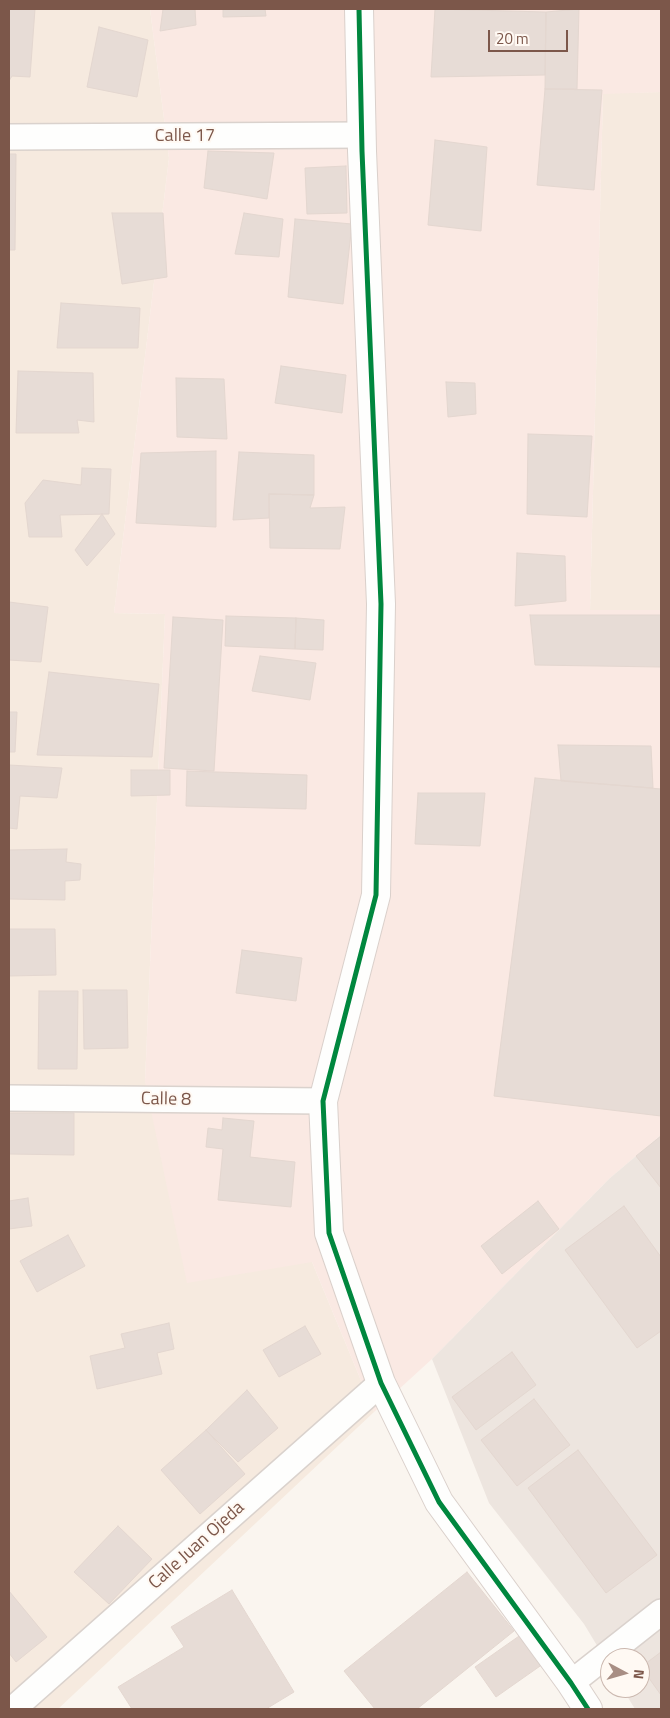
<!DOCTYPE html>
<html>
<head>
<meta charset="utf-8">
<style>
	body { margin:0 }
	#map { position:relative; width:670px; height:1718px; overflow:hidden; background:#faf5ef; font-family:"Titillium Web",sans-serif }
	canvas { display:block }
	.frame { position:absolute; inset:0; border:10px solid #7c574a; pointer-events:none }
	.north { position:absolute; left:600px; top:1648px; width:50px; height:50px; box-sizing:border-box; background:#fff9f3; border:1px solid #cbb8af; border-radius:50%; rotate:96deg; font-size:14px; font-weight:700; line-height:20px; text-align:center; color:#7c574a }
	.north::after { content:''; display:block; margin:auto; width:18px; height:22px; background:#a88e84; clip-path:polygon(50% 0,100% 100%,50% 72%,0 100%) }
	.scale { position:absolute; left:488px; top:30px; width:80px; height:22px; box-sizing:border-box; border:2px solid #7c574a; border-top:0; padding-left:6px; font-size:15px; line-height:18px; white-space:nowrap; color:#7c574a; -webkit-text-stroke:4px #fff9f3; paint-order:stroke }
</style>
</head>
<body>
<div id="map">
<canvas width="670" height="1718"></canvas>
<div class="frame"></div>
<div class="north">N</div>
<div class="scale">20 m</div>
</div>
<script>
const ctx = document.querySelector('canvas').getContext('2d');
ctx.lineJoin = 'round';
function fill(path, color) {
  ctx.fillStyle = color;
  ctx.fill(path, 'evenodd');
}
function toPath(rows) {
  const path = new Path2D();
  for (const r of rows) {
    path.moveTo(r[0], r[1]);
    for (let i = 2; i < r.length; i += 2) path.lineTo(r[i], r[i + 1]);
  }
  return path;
}
function stroke(path, color, width, dash) {
  ctx.strokeStyle = color;
  ctx.lineWidth = width;
  ctx.lineCap = dash ? 'butt' : 'round';
  ctx.setLineDash(dash || []);
  ctx.stroke(path);
}
function label(font, color, halo, rows, align = 'center') {
  ctx.font = font + ' "Titillium Web",sans-serif';
  ctx.lineWidth = 4;
  ctx.setLineDash([]);
  ctx.textBaseline = 'middle';
  ctx.strokeStyle = halo;
  ctx.fillStyle = color;
  for (const [text, x, y, turn = 0] of rows) {
    ctx.save();
    ctx.translate(x, y);
    ctx.rotate((+turn || 0) * Math.PI / 180);
    ctx.textAlign = isNaN(turn) ? turn : align;
    if (halo) ctx.strokeText(text, 0, 0);
    ctx.fillText(text, 0, 0);
    ctx.restore();
  }
}
fill(toPath([
	[9,9,150,9,169,158,114,613,165,614,145,1082,312,1262,374,1412,58,1709,9,1709],
	[661,92,661,610,590,610,603,93]
]), '#f6eadf');
fill(toPath([
	[150,9,661,9,661,92,603,94,590,610,661,610,661,1135,610,1178,432,1359,374,1412,312,1262,187,1283,145,1082,165,614,114,613,169,158]
]), '#fae9e3');
fill(toPath([
	[661,1135,661,1709,635,1709,622,1688,640,1688,640,1658,610,1658,610,1667,584,1624,489,1503,432,1359,610,1178]
]), '#ede5df');
const building = toPath([
	[9,9,35,9,30,77,12,76,9,81,9,9],
	[163,9,195,9,196,25,160,31,163,9],
	[223,9,265,9,266,16,223,17,223,9],
	[435,9,546,12,545,75,431,77,435,9],
	[579,9,577,89,545,89,546,12,579,9],
	[99,27,148,40,137,97,87,87,99,27],
	[545,89,602,90,594,190,537,185,545,89],
	[435,140,487,147,481,231,428,225,435,140],
	[208,151,274,153,267,199,204,188,208,151],
	[9,154,16,154,15,250,9,250,9,154],
	[346,166,347,213,307,214,305,168,346,166],
	[112,213,163,213,167,277,122,284,112,213],
	[244,213,283,219,279,257,235,254,244,213],
	[295,219,352,224,343,304,288,297,295,219],
	[61,303,140,308,138,348,57,348,61,303],
	[281,366,346,375,342,413,275,403,281,366],
	[18,371,93,373,94,422,77,420,79,433,16,433,18,371],
	[176,378,224,379,227,439,177,437,176,378],
	[446,382,475,383,476,414,448,417,446,382],
	[528,434,592,436,587,517,527,514,528,434],
	[216,451,216,527,136,523,141,453,216,451],
	[239,452,314,455,314,495,269,494,269,518,233,520,239,452],
	[82,468,111,469,109,514,60,515,62,537,29,537,25,503,43,480,81,485,82,468],
	[269,494,314,495,310,508,345,507,340,549,270,548,269,494],
	[102,514,115,534,87,566,75,550,102,514],
	[517,553,565,556,566,601,515,606,517,553],
	[9,602,48,607,41,662,9,660,9,602],
	[530,615,661,615,661,667,535,665,530,615],
	[226,616,296,618,295,649,225,646,226,616],
	[173,617,223,620,214,771,164,768,173,617],
	[296,618,324,620,323,650,295,649,296,618],
	[260,656,316,663,310,700,252,691,260,656],
	[49,672,159,684,152,757,37,755,49,672],
	[9,712,17,712,15,752,9,752,9,712],
	[558,745,651,746,653,788,561,781,558,745],
	[9,765,62,768,57,798,20,796,17,829,9,828,9,765],
	[131,770,170,770,170,795,131,796,131,770],
	[187,771,307,775,306,809,186,806,187,771],
	[535,778,661,789,661,1116,494,1096,535,778],
	[418,793,485,793,480,846,415,844,418,793],
	[67,849,66,862,81,864,80,880,65,881,65,900,9,899,9,850,67,849],
	[9,929,55,929,56,975,9,976,9,929],
	[242,950,302,958,296,1001,236,993,242,950],
	[83,990,127,990,128,1048,84,1049,83,990],
	[39,991,78,991,77,1069,38,1069,39,991],
	[9,1113,74,1113,74,1155,9,1154,9,1113],
	[223,1118,254,1121,250,1157,295,1162,291,1207,218,1200,223,1149,206,1147,208,1128,222,1130,223,1118],
	[661,1136,661,1188,636,1156,661,1136],
	[28,1198,32,1226,9,1229,9,1201,28,1198],
	[538,1201,559,1229,502,1274,481,1246,538,1201],
	[624,1206,661,1257,661,1331,637,1348,565,1250,624,1206],
	[68,1235,85,1266,37,1292,20,1261,68,1235],
	[169,1323,174,1349,157,1353,162,1374,97,1389,90,1356,125,1348,121,1334,169,1323],
	[305,1326,321,1354,279,1377,263,1350,305,1326],
	[512,1352,536,1385,476,1430,452,1397,512,1352],
	[247,1390,278,1428,238,1462,206,1430,247,1390],
	[534,1399,570,1445,517,1486,481,1440,534,1399],
	[206,1430,245,1474,200,1514,161,1470,206,1430],
	[578,1450,657,1555,606,1593,528,1488,578,1450],
	[118,1526,152,1559,109,1604,74,1572,118,1526],
	[467,1572,514,1631,417,1709,375,1709,344,1671,467,1572],
	[232,1590,294,1692,266,1709,132,1709,118,1687,184,1647,171,1627,232,1590],
	[9,1591,47,1637,16,1662,9,1653,9,1591],
	[522,1634,543,1664,496,1697,475,1667,522,1634],
	[661,1652,661,1695,641,1667,661,1652]
]);
fill(building, '#e7dcd6');
stroke(building, '#e4d7d0', 1);
const street = toPath([
	[9,137,362,135],
	[9,1098,323,1101],
	[571,1683,661,1612],
	[13,1709,381,1383]
]);
const secondary = toPath([
	[359,9,362,151,381,604,376,895,323,1101,329,1233,381,1383,439,1502,571,1683,588,1709]
]);
stroke(street, '#dad2cd', 28);
stroke(secondary, '#dad0cb', 30);
stroke(street, '#fefefd', 25);
stroke(secondary, '#fefefd', 28);
stroke(toPath([
	[359,9,362,151,381,604,376,895,323,1101,329,1233,381,1383,439,1502,571,1683,588,1709]
]), '#00873e', 5);
label('18px', '#7c574a', '#fff9f3', [
	["Calle 17",185,137],
	["Calle 8",166,1100,1],
	["Calle Juan Ojeda",197,1546,-42]
]);
</script>
</body>
</html>
